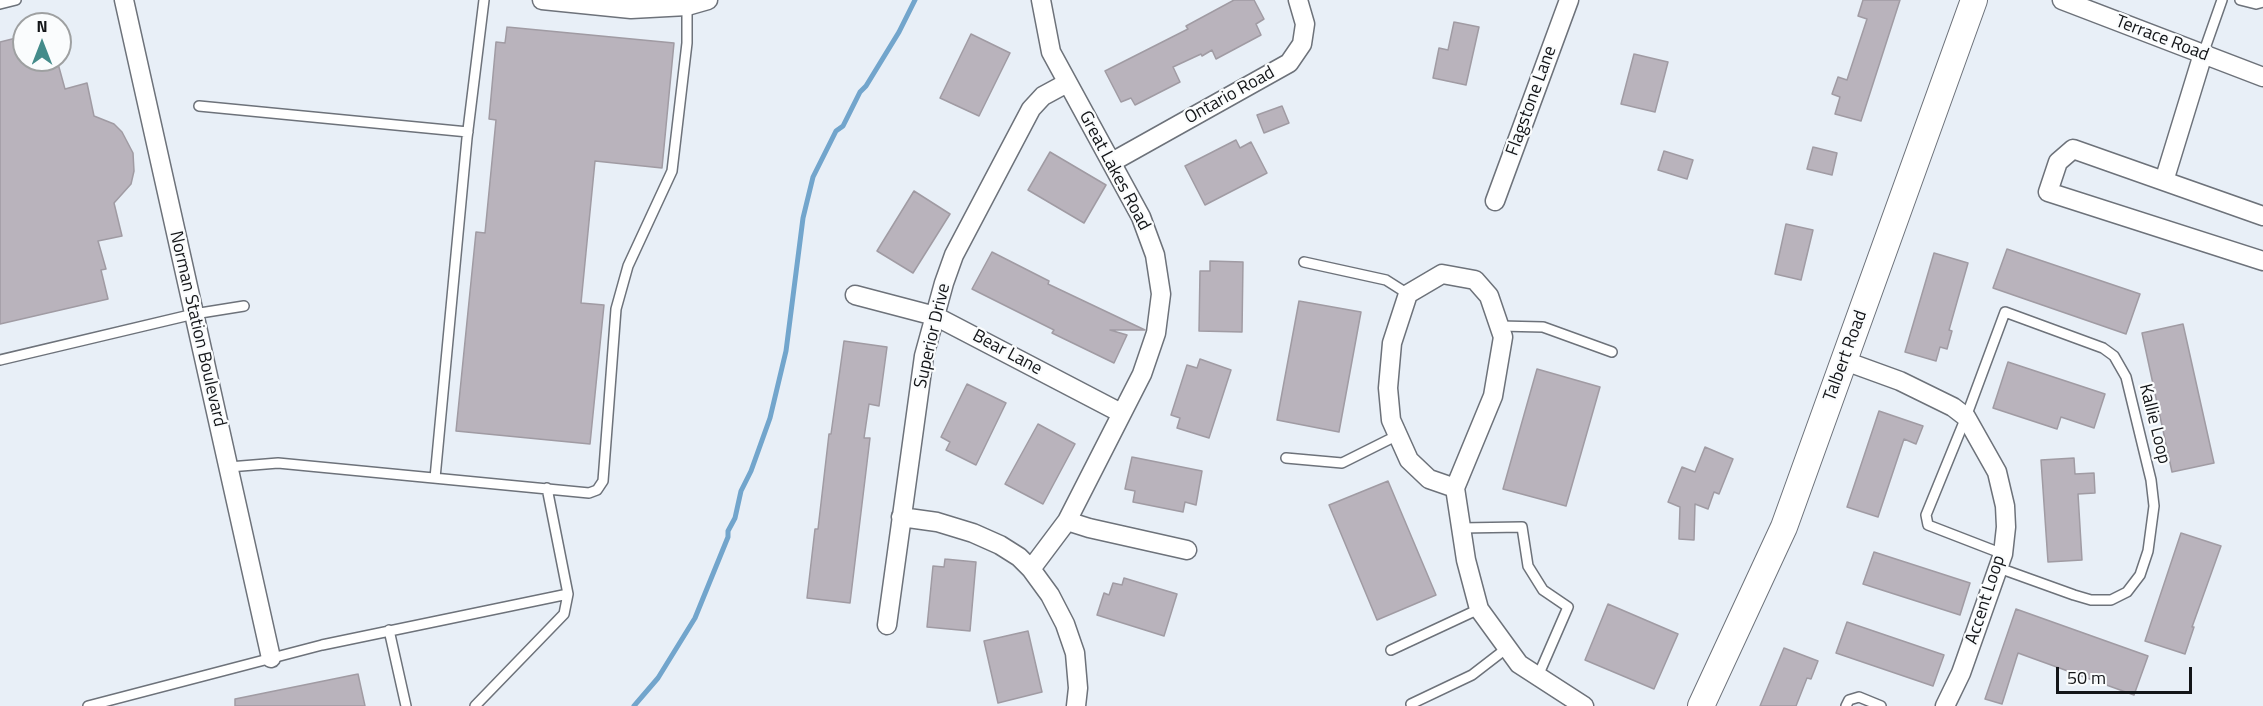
<!DOCTYPE html>
<html>
<head>
<meta charset="utf-8">
<style>
	body { margin:0 }
	#map { position:relative; width:2263px; height:706px; overflow:hidden; background:#e8eff7; font-family:"Titillium Web",sans-serif }
	canvas { display:block }
	.north { position:absolute; left:12px; top:12px; width:60px; height:60px; box-sizing:border-box; background:#fafcfd; border:2px solid #9ea0a1; border-radius:50%; rotate:0deg; font-size:16px; font-weight:700; line-height:24px; text-align:center; color:#131518 }
	.north::after { content:''; display:block; margin:auto; width:21px; height:27px; background:#438b8a; clip-path:polygon(50% 0,100% 100%,50% 72%,0 100%) }
	.scale { position:absolute; left:2056px; top:667px; width:136px; height:27px; box-sizing:border-box; border:3px solid #131518; border-top:0; padding-left:8px; font-size:18px; line-height:21px; white-space:nowrap; color:#131518; -webkit-text-stroke:4px #fafcfd; paint-order:stroke }
</style>
</head>
<body>
<div id="map">
<canvas width="2263" height="706"></canvas>
<div class="north">N</div>
<div class="scale">50 m</div>
</div>
<script>
const ctx = document.querySelector('canvas').getContext('2d');
ctx.lineJoin = 'round';
function toPath(rows) {
  const path = new Path2D();
  for (const r of rows) {
    path.moveTo(r[0], r[1]);
    for (let i = 2; i < r.length; i += 2) path.lineTo(r[i], r[i + 1]);
  }
  return path;
}
function stroke(path, color, width, dash) {
  ctx.strokeStyle = color;
  ctx.lineWidth = width;
  ctx.lineCap = dash ? 'butt' : 'round';
  ctx.setLineDash(dash || []);
  ctx.stroke(path);
}
function fill(path, color) {
  ctx.fillStyle = color;
  ctx.fill(path, 'evenodd');
}
function label(font, color, halo, rows, align = 'center') {
  ctx.font = font + ' "Titillium Web",sans-serif';
  ctx.lineWidth = 4.5;
  ctx.setLineDash([]);
  ctx.textBaseline = 'middle';
  ctx.strokeStyle = halo;
  ctx.fillStyle = color;
  for (const [text, x, y, turn = 0] of rows) {
    ctx.save();
    ctx.translate(x, y);
    ctx.rotate((+turn || 0) * Math.PI / 180);
    ctx.textAlign = isNaN(turn) ? turn : align;
    if (halo) ctx.strokeText(text, 0, 0);
    ctx.fillText(text, 0, 0);
    ctx.restore();
  }
}
stroke(toPath([
	[634,706,658,678,695,618,728,537,728,531,735,518,741,491,751,471,770,418,786,351,803,218,813,177,836,131,843,126,860,92,866,86,899,32,915,0]
]), '#72a5cc', 5);
const building = toPath([
	[1234,0,1254,0,1264,19,1256,24,1261,35,1216,59,1212,50,1202,56,1201,54,1173,67,1180,82,1135,105,1131,98,1121,102,1105,71,1188,29,1186,26,1234,0],
	[1863,0,1900,0,1861,121,1835,114,1840,97,1832,94,1838,77,1847,80,1867,19,1858,16,1863,0],
	[1454,22,1479,27,1466,85,1433,78,1439,48,1448,50,1454,22],
	[507,27,674,43,662,168,595,161,581,303,604,305,590,444,456,431,476,232,485,233,496,120,489,119,496,42,505,43,507,27],
	[971,34,1010,53,979,116,940,98,971,34],
	[24,36,24,60,57,60,65,89,87,83,94,116,114,124,122,132,133,153,134,171,131,184,114,203,122,236,98,241,106,269,101,270,108,299,0,324,0,42,24,36],
	[1634,54,1668,62,1655,112,1621,104,1634,54],
	[1282,106,1289,123,1264,133,1257,115,1282,106],
	[1236,140,1240,148,1251,142,1267,173,1205,205,1185,166,1236,140],
	[1813,147,1837,153,1832,175,1807,169,1813,147],
	[1664,151,1693,160,1687,179,1658,170,1664,151],
	[1050,152,1106,185,1084,223,1028,190,1050,152],
	[914,191,950,214,913,273,877,251,914,191],
	[1786,224,1813,230,1801,280,1775,274,1786,224],
	[2007,249,2140,294,2126,334,1993,288,2007,249],
	[992,252,1049,281,1048,284,1145,330,1110,330,1127,335,1114,363,1052,333,1054,330,972,289,992,252],
	[1934,253,1968,263,1949,330,1952,331,1947,349,1940,347,1936,361,1905,352,1934,253],
	[1210,261,1243,262,1242,332,1199,331,1200,271,1210,271,1210,261],
	[1299,301,1361,312,1339,432,1277,420,1299,301],
	[2183,324,2214,463,2172,472,2142,333,2183,324],
	[844,341,887,347,879,406,869,404,864,438,870,438,850,603,807,598,815,529,818,529,829,434,831,434,844,341],
	[1200,359,1231,370,1209,438,1177,428,1180,418,1171,415,1187,365,1197,368,1200,359],
	[2008,362,2105,394,2094,428,2061,417,2057,429,1993,408,2008,362],
	[1537,369,1600,387,1566,506,1503,489,1537,369],
	[967,384,1006,403,976,465,946,450,950,442,941,437,967,384],
	[1879,411,1923,426,1916,444,1904,439,1878,517,1847,507,1879,411],
	[1038,424,1075,444,1043,504,1005,484,1038,424],
	[1705,447,1733,459,1719,494,1714,492,1708,509,1695,504,1694,540,1679,539,1680,507,1668,502,1682,467,1695,472,1705,447],
	[1132,457,1202,471,1196,505,1185,502,1183,512,1133,502,1135,491,1125,489,1132,457],
	[2074,458,2075,474,2094,473,2095,493,2078,494,2082,560,2048,562,2041,460,2074,458],
	[1388,481,1436,595,1377,620,1329,505,1388,481],
	[2181,533,2221,546,2192,627,2194,627,2185,654,2145,641,2181,533],
	[1874,552,1970,583,1960,615,1863,584,1874,552],
	[945,559,976,562,970,631,927,627,933,566,944,567,945,559],
	[1124,578,1177,594,1164,636,1097,615,1104,593,1109,595,1113,583,1122,585,1124,578],
	[1608,604,1678,634,1654,689,1585,660,1608,604],
	[2016,609,2148,656,2134,695,2018,653,2002,704,1985,699,2016,609],
	[1847,622,1944,655,1933,686,1836,653,1847,622],
	[1028,631,1042,692,998,703,984,641,1028,631],
	[1784,648,1818,661,1811,679,1807,678,1796,706,1760,706,1784,648],
	[358,674,365,706,235,706,235,699,358,674]
]);
fill(building, '#b9b3bc');
stroke(building, '#a09ba3', 1.5);
const lane = toPath([
	[2240,0,2256,4,2263,2],
	[0,4,16,0],
	[2203,54,2222,0],
	[199,106,468,132],
	[1304,262,1386,280,1408,294],
	[1500,326,1543,327,1612,352],
	[0,360,194,314,244,306],
	[1286,458,1342,463,1398,435],
	[229,467,278,463,589,493,597,490,603,481,616,309,628,266,672,171,687,43,687,6],
	[435,478,467,138,484,0],
	[1461,528,1522,527,1528,566,1543,590,1568,607,1538,676],
	[1999,568,2074,595,2091,600,2111,600,2127,592,2140,575,2148,551,2154,506,2151,480,2126,377,2114,356,2103,348,2005,312,1966,417,1926,515,1928,525,2003,554],
	[389,630,406,706],
	[1391,650,1479,609],
	[1411,704,1472,675,1507,648],
	[88,706,322,645,568,594],
	[475,706,564,614,568,594,547,488],
	[1846,706,1849,700,1859,697,1881,706]
]);
const street = toPath([
	[124,0,271,658],
	[542,0,631,9,687,6,708,0],
	[2062,0,2263,77],
	[1112,162,1289,63,1302,44,1305,24,1298,0],
	[2164,181,2203,54],
	[1495,201,1569,0],
	[2263,216,2073,149,2058,162,2048,192,2263,261],
	[855,295,935,316,1121,413],
	[1845,361,1900,381,1953,407,1966,417,1997,472,2005,506,2006,527,2003,554,1961,673,1945,706],
	[1455,488,1429,479,1409,460,1391,420,1388,388,1392,343,1408,294,1442,274,1475,280,1489,296,1503,337,1493,396,1455,488,1466,560,1479,609,1519,664,1584,706],
	[901,517,937,522,973,533,1000,545,1019,557,1031,569,1050,595,1065,624,1075,653,1078,688,1076,706],
	[1067,521,1089,528,1187,550],
	[1031,569,1067,521,1142,374,1156,333,1161,294,1155,255,1141,217,1051,52,1041,0],
	[887,625,924,356,944,283,954,255,1031,109,1043,96,1067,83]
]);
const secondary = toPath([
	[1701,706,1784,527,1974,0]
]);
stroke(lane, '#6d727a', 12);
stroke(street, '#6d727a', 21);
stroke(secondary, '#6d727a', 28);
stroke(lane, '#fff', 9);
stroke(street, '#fff', 18);
stroke(secondary, '#fff', 26);
label('18px', '#131518', '#fafcfd', [
	["Terrace Road",2162,39,21],
	["Ontario Road",1230,96,-29],
	["Flagstone Lane",1532,101,-70],
	["Great Lakes Road",1114,171,62],
	["Norman Station Boulevard",197,329,77],
	["Superior Drive",933,336,-77],
	["Bear Lane",1007,353,28],
	["Talbert Road",1846,356,-70],
	["Kallie Loop",2154,424,76],
	["Accent Loop",1986,600,-72]
]);
</script>
</body>
</html>
